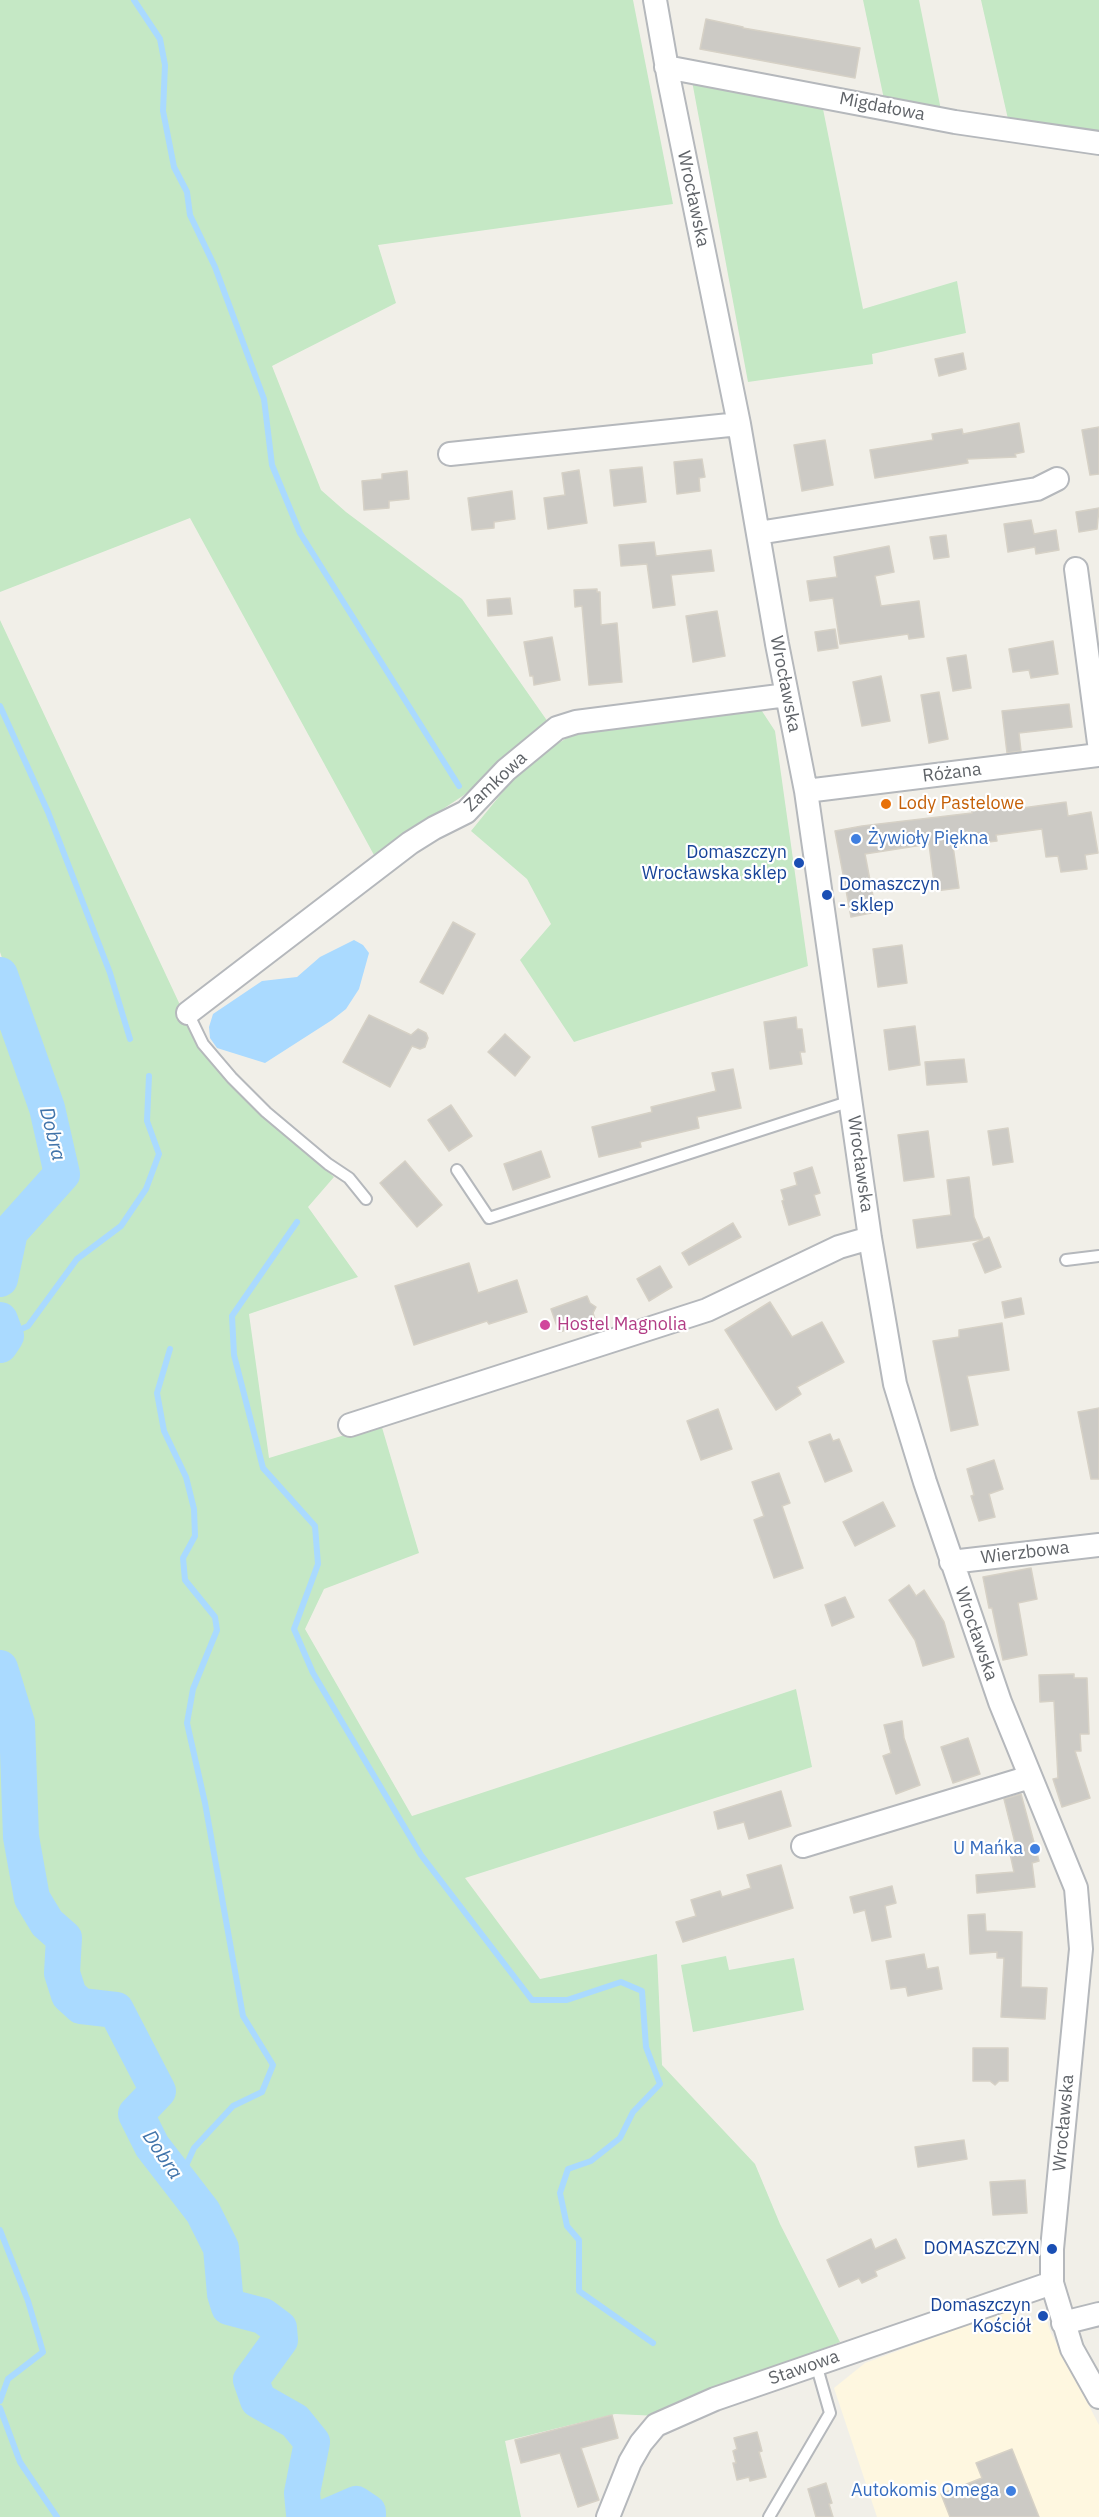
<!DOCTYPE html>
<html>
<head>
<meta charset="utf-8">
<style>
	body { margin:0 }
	canvas { display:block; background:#f1efe8 }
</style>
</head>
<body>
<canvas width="1099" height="2517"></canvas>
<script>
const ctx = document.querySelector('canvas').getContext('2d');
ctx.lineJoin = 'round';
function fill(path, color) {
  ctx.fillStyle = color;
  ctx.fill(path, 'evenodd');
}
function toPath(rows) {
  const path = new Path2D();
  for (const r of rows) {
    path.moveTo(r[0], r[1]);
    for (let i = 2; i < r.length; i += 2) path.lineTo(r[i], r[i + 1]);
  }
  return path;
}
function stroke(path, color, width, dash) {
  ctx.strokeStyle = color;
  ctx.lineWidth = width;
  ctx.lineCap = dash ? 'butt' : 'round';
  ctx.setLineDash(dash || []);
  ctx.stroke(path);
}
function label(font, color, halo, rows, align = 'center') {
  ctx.font = font + ' "IBM Plex Sans",sans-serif';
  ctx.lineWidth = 4.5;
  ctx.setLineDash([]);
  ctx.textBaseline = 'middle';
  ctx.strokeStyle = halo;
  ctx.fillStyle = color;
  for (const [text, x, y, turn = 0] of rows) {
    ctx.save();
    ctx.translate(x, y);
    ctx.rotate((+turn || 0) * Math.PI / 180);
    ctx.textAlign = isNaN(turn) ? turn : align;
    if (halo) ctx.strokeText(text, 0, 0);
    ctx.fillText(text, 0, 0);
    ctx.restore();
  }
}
fill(toPath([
	[1013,2308,1021,2325,1045,2316,1051,2333,1099,2425,1099,2517,877,2517,834,2388,865,2363]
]), '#fef7e0');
fill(toPath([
	[0,0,633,0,673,204,378,245,396,303,272,366,321,490,346,512,462,599,548,722,464,795,374,855,190,518,0,592],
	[863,0,919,0,941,110,884,99],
	[981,0,1099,0,1099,133,1008,119],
	[692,81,822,104,863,309,957,281,966,333,872,354,873,364,748,382],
	[0,620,202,1052,250,1103,334,1177,308,1207,358,1277,249,1314,269,1458,381,1424,419,1553,324,1589,305,1629,412,1816,796,1689,812,1767,465,1878,540,1979,657,1954,662,2065,755,2164,780,2224,840,2342,659,2416,615,2414,505,2441,521,2517,0,2517,0,963,3,961,0,952],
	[758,705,775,731,808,966,574,1042,520,960,551,924,527,879,471,831,527,762,582,729],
	[726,1956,729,1970,794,1958,804,2010,693,2032,681,1965]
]), '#c5e8c5');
fill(toPath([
	[354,940,363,945,369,953,359,989,346,1009,332,1020,265,1063,217,1048,210,1038,209,1027,213,1014,262,981,297,977,320,957]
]), '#aadaff');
stroke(toPath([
	[134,0,160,39,165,65,163,111,174,167,187,192,190,215,215,267,264,399,272,465,300,533,459,786],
	[0,706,48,812,110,973,130,1039],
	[0,1027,16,1019],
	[297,1222,232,1316,234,1355,263,1468,315,1526,318,1564,294,1629,313,1673,421,1855,532,2000,567,2000,621,1982,642,1991,646,2047,660,2084,633,2112,620,2138,591,2161,568,2169,560,2193,567,2226,579,2240,579,2291,653,2343],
	[6,1336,28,1326,77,1259,121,1226,146,1189,159,1154,147,1121,149,1076],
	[170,1349,157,1393,164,1431,186,1477,194,1509,195,1536,183,1558,185,1580,215,1617,217,1630,193,1689,187,1723,205,1803,243,2016,273,2065,262,2092,233,2106,194,2148,179,2181],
	[0,2230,28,2301,43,2352,8,2379,0,2401],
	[0,2408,20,2462,57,2517]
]), '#aadaff', 6);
stroke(toPath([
	[0,975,47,1108,62,1174,10,1232,0,1279],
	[0,1320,6,1336,0,1345],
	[0,1668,17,1723,21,1837,32,1898,47,1923,64,1938,62,1973,69,1995,81,2006,116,2010,158,2091,136,2114,152,2146,203,2212,221,2248,225,2294,229,2307,263,2316,279,2328,280,2340,251,2380,258,2400,295,2421,312,2442,302,2493,304,2514,312,2517],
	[326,2517,356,2504,368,2512,368,2517]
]), '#aadaff', 36);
const building = toPath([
	[706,19,743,27,743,28,860,48,855,78,700,49,706,19],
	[963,353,966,369,939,376,935,359,963,353],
	[1019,423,1024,452,1015,454,1016,457,967,459,968,463,875,478,870,450,933,440,932,434,962,429,963,434,1019,423],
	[1099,427,1099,474,1090,475,1082,430,1099,427],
	[825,440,833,485,802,491,794,445,825,440],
	[702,459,705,477,699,478,700,491,677,494,674,462,702,459],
	[642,467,646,502,614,506,610,470,642,467],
	[579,470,587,523,548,529,544,498,565,495,562,473,579,470],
	[407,471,409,499,389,501,389,508,364,510,362,481,382,479,382,474,407,471],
	[512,491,515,519,494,522,494,528,472,530,468,498,512,491],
	[1099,508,1097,529,1079,532,1076,512,1099,508],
	[1031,520,1034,534,1056,530,1059,550,1036,554,1035,547,1008,552,1004,524,1031,520],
	[946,535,949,557,934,559,930,537,946,535],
	[654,542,656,556,711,550,714,571,671,575,675,605,653,608,647,564,621,566,619,545,654,542],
	[889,546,894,572,875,576,881,606,919,601,924,637,909,639,908,634,840,644,833,598,810,601,807,581,837,577,834,557,889,546],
	[597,589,597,592,600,592,601,625,617,623,622,682,589,685,582,606,575,607,574,590,597,589],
	[510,598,512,614,488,616,487,600,510,598],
	[717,611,725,656,693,662,686,616,717,611],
	[835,629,838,648,818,651,815,632,835,629],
	[552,637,560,680,534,685,533,676,530,676,524,642,552,637],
	[1053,641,1058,674,1031,678,1029,670,1013,672,1009,649,1053,641],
	[966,655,971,688,953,691,947,658,966,655],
	[881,676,890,721,862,726,853,682,881,676],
	[939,692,948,739,929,743,921,695,939,692],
	[1069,704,1072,727,1019,733,1021,751,1007,753,1002,711,1069,704],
	[1066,802,1068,816,1091,812,1098,853,1085,855,1087,869,1061,872,1058,856,1046,857,1042,829,996,835,997,841,953,846,959,888,935,891,929,844,865,854,876,912,851,917,835,831,862,826,972,813,972,811,990,809,990,806,1014,803,1015,809,1066,802],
	[453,922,475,934,443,994,420,982,453,922],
	[902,945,907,983,878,987,873,949,902,945],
	[369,1015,411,1035,418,1029,426,1033,428,1038,425,1047,420,1049,412,1046,390,1087,343,1062,369,1015],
	[796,1017,797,1029,802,1029,805,1052,800,1052,802,1064,770,1069,764,1022,796,1017],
	[915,1026,920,1065,889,1070,884,1030,915,1026],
	[505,1034,530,1057,515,1076,488,1052,505,1034],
	[964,1059,967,1082,927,1085,925,1062,964,1059],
	[733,1069,741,1108,697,1117,699,1128,640,1142,641,1147,599,1157,592,1127,652,1112,651,1107,716,1091,712,1073,733,1069],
	[451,1105,472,1136,449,1151,428,1120,451,1105],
	[1008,1128,1013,1162,993,1165,988,1131,1008,1128],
	[928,1131,934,1177,904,1181,898,1135,928,1131],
	[541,1151,550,1177,513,1190,504,1164,541,1151],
	[405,1161,442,1205,417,1227,380,1183,405,1161],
	[812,1167,820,1193,814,1195,820,1215,789,1225,782,1201,784,1200,781,1190,797,1185,794,1173,812,1167],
	[969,1177,974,1217,983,1239,917,1248,913,1220,951,1215,947,1180,969,1177],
	[733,1223,741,1237,689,1265,682,1253,733,1223],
	[989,1237,1001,1267,985,1273,973,1244,989,1237],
	[469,1263,478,1293,517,1280,527,1312,489,1324,487,1321,414,1345,395,1286,469,1263],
	[660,1266,672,1287,649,1301,637,1279,660,1266],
	[587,1296,590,1303,596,1307,593,1313,596,1322,559,1332,551,1309,587,1296],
	[1021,1298,1024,1314,1005,1318,1002,1302,1021,1298],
	[770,1302,792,1337,822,1322,844,1362,797,1387,801,1394,776,1410,725,1330,770,1302],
	[1002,1323,1009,1370,967,1376,978,1425,951,1431,933,1341,959,1337,959,1330,1002,1323],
	[1099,1408,1099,1479,1091,1479,1078,1412,1099,1408],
	[718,1409,732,1449,701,1460,687,1421,718,1409],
	[830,1434,833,1441,839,1439,852,1471,825,1482,809,1442,830,1434],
	[994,1460,1003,1489,989,1494,995,1517,979,1521,971,1496,974,1495,967,1469,994,1460],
	[779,1473,790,1503,782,1506,803,1568,774,1578,754,1520,764,1516,752,1482,779,1473],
	[883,1502,895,1526,855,1546,843,1522,883,1502],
	[1031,1568,1037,1599,1018,1603,1027,1655,1003,1660,992,1608,989,1608,983,1577,1031,1568],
	[909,1585,916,1596,924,1590,944,1622,954,1657,923,1666,915,1640,889,1600,909,1585],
	[845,1597,854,1617,832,1626,825,1605,845,1597],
	[1074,1674,1074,1678,1087,1678,1089,1734,1080,1734,1081,1751,1075,1751,1090,1798,1062,1807,1053,1779,1058,1778,1054,1701,1040,1702,1039,1675,1074,1674],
	[902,1721,904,1738,920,1785,896,1794,883,1756,891,1753,884,1725,902,1721],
	[968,1738,980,1774,953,1783,941,1747,968,1738],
	[781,1791,791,1826,749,1839,744,1822,718,1829,714,1812,781,1791],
	[1021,1794,1039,1861,1032,1863,1035,1887,977,1893,976,1875,1014,1872,1009,1849,1016,1847,1004,1799,1021,1794],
	[781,1865,793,1908,683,1942,676,1922,696,1916,691,1900,720,1891,722,1897,751,1888,747,1875,781,1865],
	[892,1886,896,1903,885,1906,891,1937,872,1941,865,1910,854,1913,850,1897,892,1886],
	[985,1914,986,1931,1022,1932,1021,1987,1047,1988,1045,2019,1001,2017,1004,1958,997,1958,997,1952,970,1954,968,1915,985,1914],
	[924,1954,927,1969,938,1967,942,1989,908,1996,906,1987,891,1989,886,1961,924,1954],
	[973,2048,1008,2048,1008,2081,999,2081,995,2085,990,2081,973,2081,973,2048],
	[964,2140,967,2159,918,2167,915,2147,964,2140],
	[1025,2180,1027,2213,993,2215,990,2182,1025,2180],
	[871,2239,875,2249,896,2239,905,2258,875,2271,877,2276,862,2283,859,2278,839,2287,827,2260,871,2239],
	[612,2415,618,2438,581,2448,599,2500,578,2507,560,2453,521,2463,515,2440,612,2415],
	[757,2432,762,2451,759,2452,766,2477,750,2481,749,2477,737,2480,733,2463,736,2463,733,2451,737,2449,734,2438,757,2432],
	[1012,2449,1039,2517,950,2517,941,2494,982,2478,976,2463,1012,2449],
	[826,2483,832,2503,829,2504,833,2517,816,2517,808,2489,826,2483]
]);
fill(building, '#cccac5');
stroke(building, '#d6d1c6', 1.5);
const service = toPath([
	[188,1013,203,1044,232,1078,266,1112,328,1164,349,1178,366,1199],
	[457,1170,489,1218,851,1101],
	[1066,1260,1099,1256],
	[769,2517,830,2413,816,2364]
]);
const minor = toPath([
	[655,0,669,80,739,424,777,644,806,791,870,1238,895,1384,925,1482,1000,1702,1076,1888,1081,1949,1052,2249,1052,2283,1072,2349,1099,2397],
	[666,67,955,122,1099,143],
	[450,454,739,424],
	[758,533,1037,489,1057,479],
	[1076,569,1099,743],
	[806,791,1099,755],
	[188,1013,410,843,434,828,466,812,506,770,557,728,576,722,787,695],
	[350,1425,707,1310,839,1247,870,1238],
	[951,1562,1099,1545],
	[803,1846,1030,1777],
	[1063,2323,1099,2314],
	[608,2517,630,2462,641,2443,656,2425,715,2399,1052,2283]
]);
stroke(service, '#b5b8bc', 14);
stroke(minor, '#b5b8bc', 26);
stroke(service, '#fff', 10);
stroke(minor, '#fff', 22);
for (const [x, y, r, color] of [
	[886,804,6,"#e8710a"],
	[856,839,6,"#3f7fe0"],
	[799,863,6,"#1a4fb4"],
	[827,895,6,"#1a4fb4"],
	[545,1325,6,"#d1479c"],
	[1035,1849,6,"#3f7fe0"],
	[1052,2249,6,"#1a4fb4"],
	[1043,2316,6,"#1a4fb4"],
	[1011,2491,6,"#3f7fe0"]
]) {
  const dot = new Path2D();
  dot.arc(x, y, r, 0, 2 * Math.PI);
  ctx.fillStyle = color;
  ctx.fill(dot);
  stroke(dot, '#fff', 2);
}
label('18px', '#5f6368', '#fff', [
	["Migdałowa",882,107,11],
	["Wrocławska",693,199,78],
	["Wrocławska",785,684,79],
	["Różana",952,773,-7],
	["Zamkowa",496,782,-43],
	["Wrocławska",860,1164,82],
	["Wierzbowa",1025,1553,-7],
	["Wrocławska",976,1634,71],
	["Wrocławska",1064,2123,-85],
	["Stawowa",804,2368,-19]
]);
label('18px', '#c56008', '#fff', [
	["Lody Pastelowe",898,804]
], 'left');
label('18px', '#366cbe', '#fff', [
	["Żywioły Piękna",868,839,"left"],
	["U Mańka",1023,1849],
	["Autokomis Omega",999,2491]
], 'right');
label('18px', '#164399', '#fff', [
	["Domaszczyn",787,853],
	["Wrocławska sklep",787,874],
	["Domaszczyn",839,885,"left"],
	["- sklep",839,906,"left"],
	["DOMASZCZYN",1040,2249],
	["Domaszczyn",1031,2306],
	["Kościół",1031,2327]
], 'right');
label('18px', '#b23c85', '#fff', [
	["Hostel Magnolia",557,1325]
], 'left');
label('italic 20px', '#4174aa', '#fff', [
	["Dobra",52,1134,76],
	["Dobra",162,2155,56]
]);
</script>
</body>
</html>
